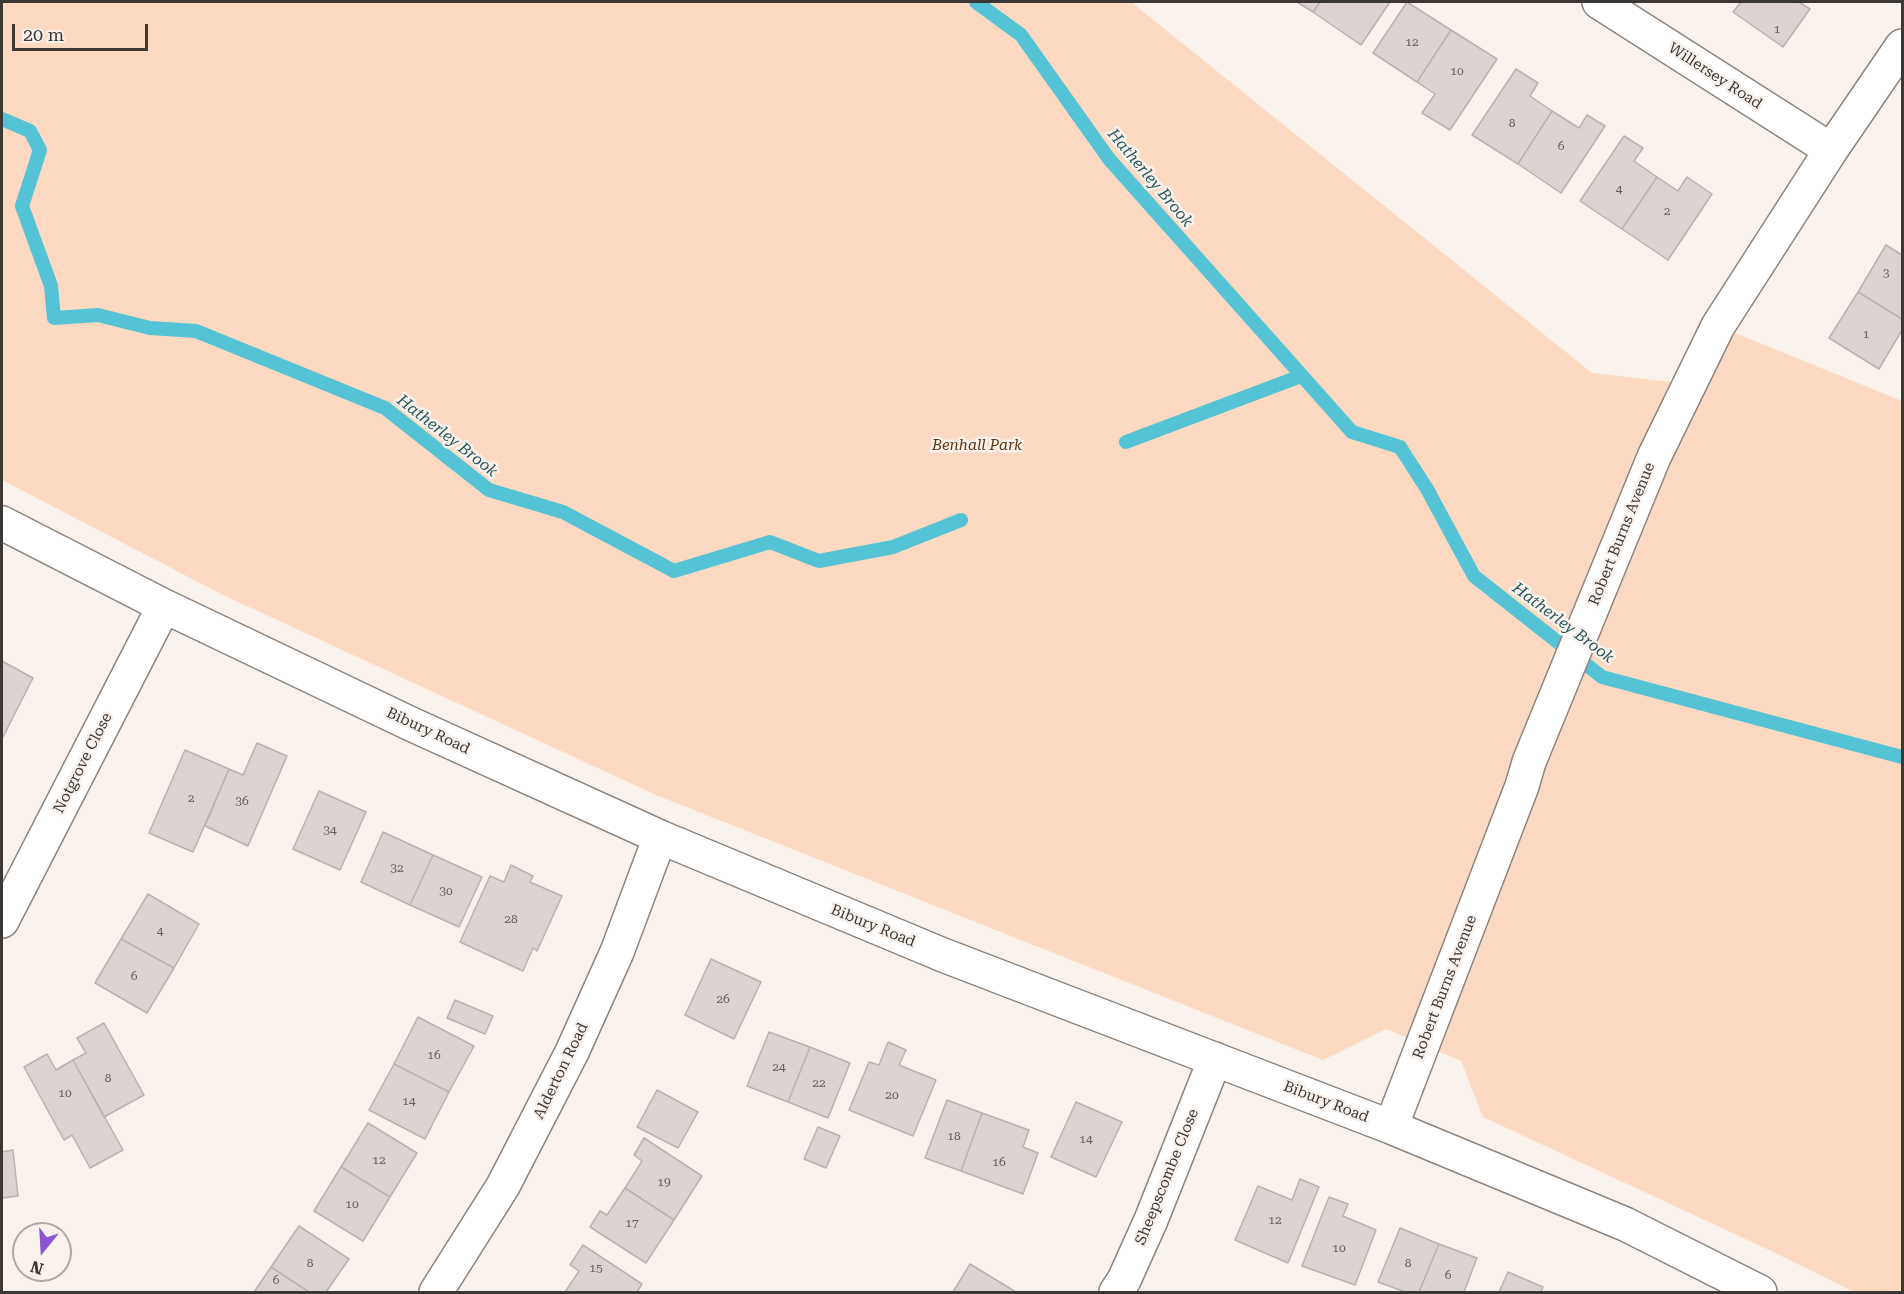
<!DOCTYPE html>
<html>
<head>
<meta charset="utf-8">
<style>
	body { margin:0 }
	#map { position:relative; width:1904px; height:1294px; overflow:hidden; background:#f9f2ec; font-family:"Roboto Serif",serif }
	canvas { display:block }
	.frame { position:absolute; inset:0; border:3px solid #3b3836; pointer-events:none }
	.north { position:absolute; left:12px; top:1222px; width:60px; height:60px; box-sizing:border-box; background:#f9f2ec; border:2px solid #ada8a3; border-radius:50%; rotate:198deg; font-size:16px; font-weight:700; line-height:24px; text-align:center; color:#3b3836 }
	.north::after { content:''; display:block; margin:auto; width:21px; height:27px; background:#8b56cf; clip-path:polygon(50% 0,100% 100%,50% 72%,0 100%) }
	.scale { position:absolute; left:12px; top:24px; width:136px; height:27px; box-sizing:border-box; border:3px solid #3b3836; border-top:0; padding-left:8px; font-size:18px; line-height:21px; white-space:nowrap; color:#3b3836; -webkit-text-stroke:4px #f9f2ec; paint-order:stroke }
</style>
</head>
<body>
<div id="map">
<canvas width="1904" height="1294"></canvas>
<div class="frame"></div>
<div class="north">N</div>
<div class="scale">20 m</div>
</div>
<script>
const ctx = document.querySelector('canvas').getContext('2d');
ctx.lineJoin = 'round';
function fill(path, color) {
  ctx.fillStyle = color;
  ctx.fill(path, 'evenodd');
}
function toPath(rows) {
  const path = new Path2D();
  for (const r of rows) {
    path.moveTo(r[0], r[1]);
    for (let i = 2; i < r.length; i += 2) path.lineTo(r[i], r[i + 1]);
  }
  return path;
}
function stroke(path, color, width, dash) {
  ctx.strokeStyle = color;
  ctx.lineWidth = width;
  ctx.lineCap = dash ? 'butt' : 'round';
  ctx.setLineDash(dash || []);
  ctx.stroke(path);
}
function label(font, color, halo, rows, align = 'center') {
  ctx.font = font + ' "Roboto Serif",serif';
  ctx.lineWidth = 5;
  ctx.setLineDash([]);
  ctx.textBaseline = 'middle';
  ctx.strokeStyle = halo;
  ctx.fillStyle = color;
  for (const [text, x, y, turn = 0] of rows) {
    ctx.save();
    ctx.translate(x, y);
    ctx.rotate((+turn || 0) * Math.PI / 180);
    ctx.textAlign = isNaN(turn) ? turn : align;
    if (halo) ctx.strokeText(text, 0, 0);
    ctx.fillText(text, 0, 0);
    ctx.restore();
  }
}
fill(toPath([
	[2,2,1131,2,1592,373,1689,384,1718,326,1902,401,1902,1292,1854,1292,1767,1249,1483,1117,1461,1061,1386,1029,1323,1060,656,795,223,595,2,480]
]), '#fcd9c0');
stroke(toPath([
	[976,2,1021,35,1109,159,1352,432,1400,447,1427,489,1474,576,1602,677,1902,757],
	[2,119,30,131,40,150,22,206,51,286,54,318,98,315,150,328,196,331,385,408,489,490,563,512,674,571,770,542,819,561,893,547,961,520],
	[1126,442,1301,376]
]), '#54c3d5', 14);
const building = toPath([
	[1297,2,1320,2,1313,12,1297,2],
	[1320,2,1390,2,1361,45,1313,12,1320,2],
	[1407,2,1451,30,1417,82,1373,53,1407,2],
	[1741,2,1799,2,1810,9,1783,47,1733,12,1741,2],
	[1451,30,1497,59,1450,130,1422,113,1435,94,1417,82,1451,30],
	[1516,69,1538,83,1530,96,1552,111,1518,164,1472,135,1516,69],
	[1552,111,1579,128,1587,115,1605,126,1561,193,1518,164,1552,111],
	[1624,136,1643,148,1634,161,1657,177,1622,229,1580,201,1624,136],
	[1657,177,1678,191,1687,177,1712,194,1668,260,1622,229,1657,177],
	[1886,245,1902,255,1902,319,1858,292,1886,245],
	[1858,292,1902,319,1902,330,1879,369,1829,338,1858,292],
	[2,661,33,678,2,739,2,661],
	[257,743,287,756,248,846,205,826,229,769,243,775,257,743],
	[185,750,229,769,193,852,149,833,185,750],
	[319,791,366,812,340,870,293,849,319,791],
	[383,832,433,855,410,905,361,882,383,832],
	[433,855,482,877,459,927,410,905,433,855],
	[511,865,533,876,530,882,562,896,537,951,533,948,523,971,460,942,490,876,504,882,511,865],
	[148,894,199,924,174,968,121,939,148,894],
	[121,939,174,968,147,1013,95,983,121,939],
	[711,959,761,982,734,1039,685,1015,711,959],
	[455,1000,493,1016,485,1034,447,1018,455,1000],
	[418,1017,474,1046,449,1092,394,1064,418,1017],
	[104,1023,144,1095,104,1117,73,1060,86,1053,77,1038,104,1023],
	[769,1032,810,1047,788,1102,747,1086,769,1032],
	[888,1042,906,1050,899,1065,936,1080,913,1136,849,1110,869,1062,879,1065,888,1042],
	[810,1047,850,1063,828,1118,788,1102,810,1047],
	[47,1054,56,1070,73,1060,123,1150,90,1168,72,1135,64,1140,24,1067,47,1054],
	[394,1064,449,1092,425,1139,369,1110,394,1064],
	[657,1090,698,1112,678,1148,637,1127,657,1090],
	[947,1100,982,1113,961,1171,925,1158,947,1100],
	[1076,1102,1122,1122,1096,1177,1051,1157,1076,1102],
	[982,1113,1029,1130,1023,1147,1038,1153,1023,1194,961,1171,982,1113],
	[368,1123,417,1153,390,1197,341,1167,368,1123],
	[818,1127,840,1136,826,1168,804,1159,818,1127],
	[644,1138,702,1176,674,1220,625,1188,642,1161,634,1155,644,1138],
	[13,1150,18,1196,2,1198,2,1152,13,1150],
	[341,1167,390,1197,363,1241,314,1211,341,1167],
	[1300,1179,1319,1187,1288,1263,1235,1240,1258,1186,1292,1200,1300,1179],
	[625,1188,674,1220,646,1263,590,1227,600,1211,607,1215,625,1188],
	[1329,1197,1348,1204,1343,1216,1376,1230,1355,1285,1302,1266,1329,1197],
	[299,1226,349,1259,326,1292,309,1292,271,1267,299,1226],
	[1400,1228,1439,1244,1419,1292,1405,1292,1378,1282,1400,1228],
	[1439,1244,1477,1258,1464,1292,1419,1292,1439,1244],
	[583,1245,642,1284,637,1292,565,1292,579,1271,570,1265,583,1245],
	[970,1264,1016,1292,953,1292,970,1264],
	[271,1267,309,1292,254,1292,271,1267],
	[1508,1272,1543,1287,1541,1292,1499,1292,1508,1272]
]);
fill(building, '#dcd2d2');
stroke(building, '#bab1b0', 1.5);
const street = toPath([
	[1599,2,1831,150],
	[2,523,164,606,411,724,660,837,943,955,1391,1127,1625,1224,1760,1292],
	[2,921,164,606],
	[1391,1127,1522,786,1529,762,1654,457,1718,326,1831,150,1902,46],
	[436,1292,503,1186,572,1052,617,952,660,837],
	[1116,1292,1124,1280,1151,1220,1215,1059]
]);
stroke(street, '#8c8580', 36);
stroke(street, '#fff', 33);
label('12px', '#635e5d', null, [
	["1",1777,29],
	["12",1412,42],
	["10",1457,71],
	["8",1512,123],
	["6",1561,146],
	["4",1619,189],
	["2",1667,211],
	["3",1886,273],
	["1",1866,334],
	["2",191,798],
	["36",242,801],
	["34",330,830],
	["32",397,868],
	["30",446,891],
	["28",511,919],
	["4",160,931],
	["6",134,976],
	["26",723,999],
	["16",434,1055],
	["24",779,1067],
	["8",108,1078],
	["22",819,1083],
	["10",65,1093],
	["20",892,1095],
	["14",409,1101],
	["18",954,1136],
	["14",1086,1139],
	["12",379,1160],
	["16",999,1162],
	["19",664,1182],
	["10",352,1204],
	["12",1275,1220],
	["17",632,1223],
	["10",1339,1248],
	["8",310,1263],
	["8",1408,1263],
	["15",596,1268],
	["6",1448,1275],
	["6",276,1280]
]);
label('15px', '#3b3836', '#f9f2ec', [
	["Willersey Road",1715,76,33],
	["Robert Burns Avenue",1622,534,-68],
	["Bibury Road",428,731,25],
	["Notgrove Close",83,763,-63],
	["Bibury Road",873,926,22],
	["Robert Burns Avenue",1445,987,-69],
	["Alderton Road",561,1071,-64],
	["Bibury Road",1326,1102,21],
	["Sheepscombe Close",1167,1177,-68]
]);
label('italic 15px', '#5f330d', '#f9f2ec', [
	["Benhall Park",977,446]
]);
label('italic 16px', '#27575f', '#f9f2ec', [
	["Hatherley Brook",1150,178,50],
	["Hatherley Brook",447,436,38],
	["Hatherley Brook",1563,623,37]
]);
</script>
</body>
</html>
